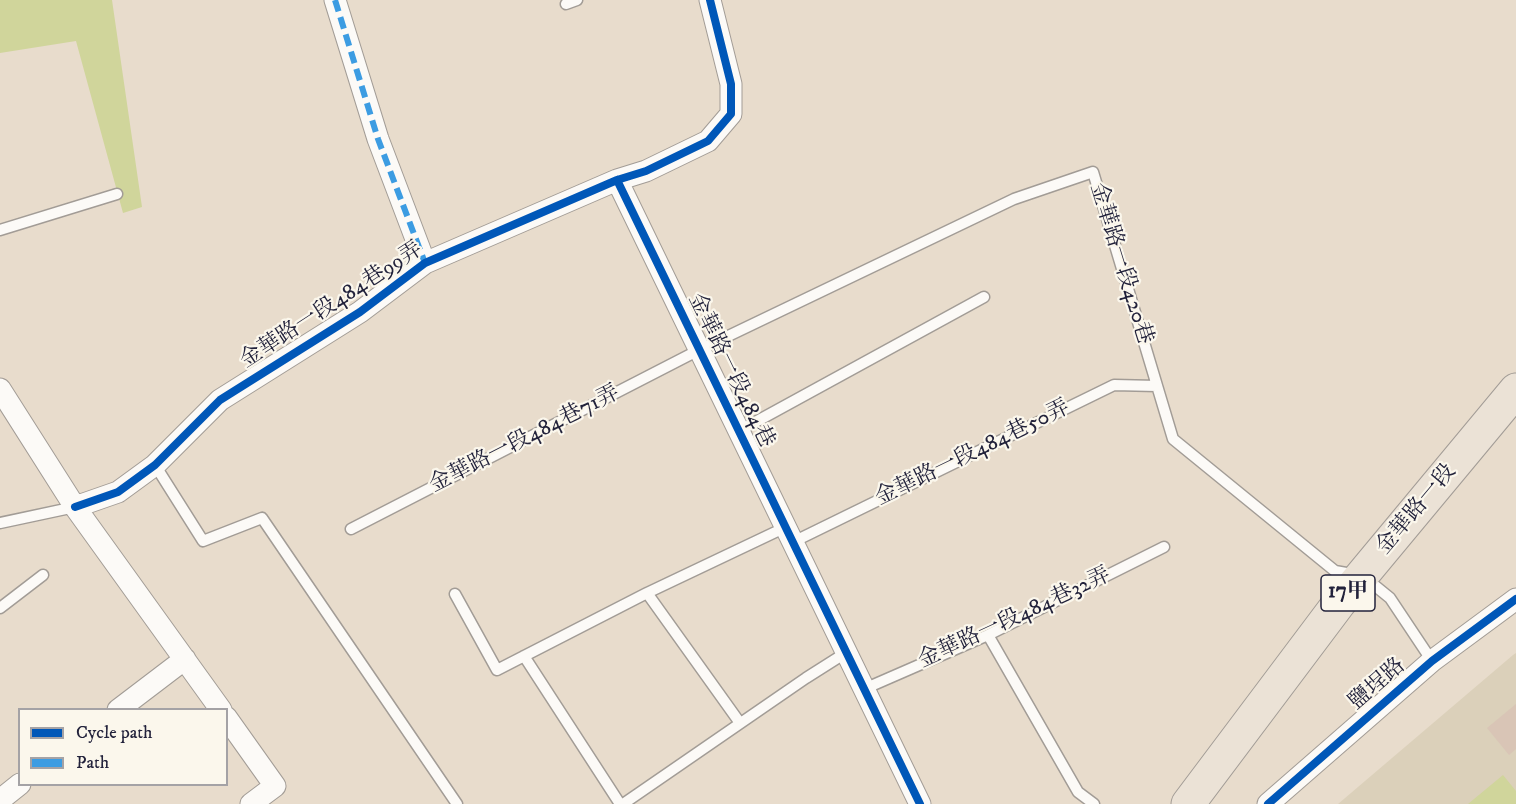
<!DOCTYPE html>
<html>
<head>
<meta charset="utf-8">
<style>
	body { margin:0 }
	#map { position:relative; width:1516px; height:804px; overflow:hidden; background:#e8dccc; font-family:"IM FELL DW Pica",serif }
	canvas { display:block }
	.legend { position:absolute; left:18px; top:708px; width:210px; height:78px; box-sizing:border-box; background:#fbf7ec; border:2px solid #a4a2a5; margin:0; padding:8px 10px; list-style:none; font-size:18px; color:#22223b }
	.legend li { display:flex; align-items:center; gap:12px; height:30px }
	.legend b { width:30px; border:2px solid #a4a2a5 }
</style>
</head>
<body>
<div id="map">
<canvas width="1516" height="804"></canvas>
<ul class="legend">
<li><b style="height:8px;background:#0057b8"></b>Cycle path</li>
<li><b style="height:8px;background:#3c9ce2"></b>Path</li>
</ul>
</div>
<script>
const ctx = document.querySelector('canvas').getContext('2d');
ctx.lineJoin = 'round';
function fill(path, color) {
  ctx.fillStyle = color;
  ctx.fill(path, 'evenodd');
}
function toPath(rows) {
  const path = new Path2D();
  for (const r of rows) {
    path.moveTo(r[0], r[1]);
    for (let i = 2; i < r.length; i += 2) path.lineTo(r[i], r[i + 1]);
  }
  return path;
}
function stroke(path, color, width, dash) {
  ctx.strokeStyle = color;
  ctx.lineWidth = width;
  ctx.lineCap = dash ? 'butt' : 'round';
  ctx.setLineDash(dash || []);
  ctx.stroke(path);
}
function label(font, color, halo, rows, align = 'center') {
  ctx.font = font + ' "IM FELL DW Pica","Noto Serif TC",serif';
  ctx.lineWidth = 4.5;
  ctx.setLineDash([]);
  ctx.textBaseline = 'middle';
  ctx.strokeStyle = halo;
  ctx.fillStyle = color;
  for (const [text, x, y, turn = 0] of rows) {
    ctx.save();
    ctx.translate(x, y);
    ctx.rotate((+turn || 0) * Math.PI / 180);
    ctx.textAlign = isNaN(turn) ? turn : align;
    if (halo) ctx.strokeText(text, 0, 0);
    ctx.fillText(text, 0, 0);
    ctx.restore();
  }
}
fill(toPath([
	[1516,653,1516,804,1338,804,1513,655]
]), '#dbd0ba');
fill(toPath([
	[0,0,112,0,142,207,123,213,76,41,0,53],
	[1503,775,1516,791,1516,804,1468,804]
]), '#d0d59b');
fill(toPath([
	[1516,704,1516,749,1509,755,1487,728]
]), '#d9c5b6');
const service = toPath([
	[566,4,577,0],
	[0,230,117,194],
	[739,431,984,297],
	[155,465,203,541,262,518,457,804],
	[0,523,75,507],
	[351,529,699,350,1014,199,1093,172,1173,439,1335,571,1363,576,1390,598,1432,661],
	[793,542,1114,385,1157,386],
	[647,593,740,723],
	[455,594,497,670,647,593,786,527],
	[0,608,43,575],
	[988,635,1078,792,1094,804],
	[524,656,620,804],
	[864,689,988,635,1164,547],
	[623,804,806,678,847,652]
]);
const minor = toPath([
	[335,0,378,139,425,263],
	[617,180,920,804],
	[0,389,75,507,221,710],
	[75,507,118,492,155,465,220,400,360,312,425,263,617,180,646,171,708,141,731,114,731,84,710,0],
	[118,710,185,659],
	[226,717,275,786,251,804],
	[0,800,20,784],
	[1268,804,1432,661,1516,599]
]);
const primary = toPath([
	[1188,804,1339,603,1516,390]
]);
stroke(service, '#a29c96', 13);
stroke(minor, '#a29c96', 23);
stroke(primary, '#a29c96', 35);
stroke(service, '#fcfaf7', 10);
stroke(minor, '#fcfaf7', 21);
stroke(primary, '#ebe2d6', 33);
stroke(toPath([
	[335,0,378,139,425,263]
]), '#3c9ce2', 6, [12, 6]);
stroke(toPath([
	[617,180,920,804],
	[75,507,118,492,155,465,220,400,360,312,425,263,617,180,646,171,708,141,731,114,731,84,710,0],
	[1268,804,1432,661,1516,599]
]), '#0057b8', 8);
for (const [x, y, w] of [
	[1348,593,54]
]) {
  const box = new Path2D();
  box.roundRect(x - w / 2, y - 18, w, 36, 4.5);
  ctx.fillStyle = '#fbf7ec';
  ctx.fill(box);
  stroke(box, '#22223b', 1.5);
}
label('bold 21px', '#22223b', null, [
	["17甲",1348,593]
]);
label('22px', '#22223b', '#fbf7ec', [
	["金華路一段420巷",1120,264,73],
	["金華路一段484巷99弄",332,306,-33],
	["金華路一段484巷",730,371,64],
	["金華路一段484巷71弄",525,440,-27],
	["金華路一段484巷50弄",973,454,-26],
	["金華路一段",1417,510,-50],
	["金華路一段484巷32弄",1015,619,-25],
	["鹽埕路",1378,685,-41]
]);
</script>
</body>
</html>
